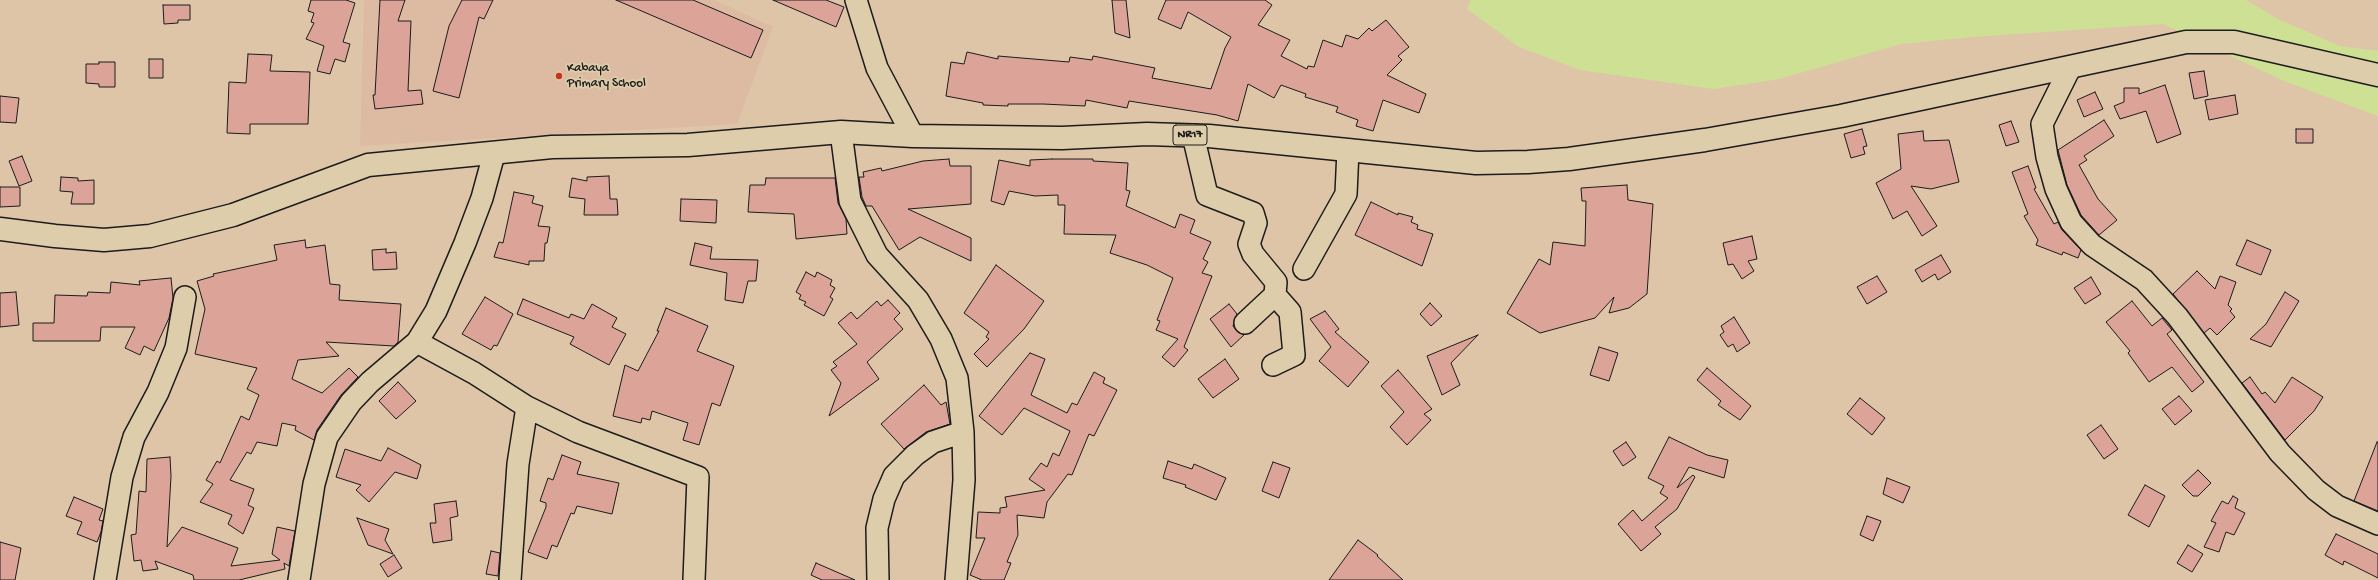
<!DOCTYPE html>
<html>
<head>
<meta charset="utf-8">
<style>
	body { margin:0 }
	canvas { display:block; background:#dec5a7 }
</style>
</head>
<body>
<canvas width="2378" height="580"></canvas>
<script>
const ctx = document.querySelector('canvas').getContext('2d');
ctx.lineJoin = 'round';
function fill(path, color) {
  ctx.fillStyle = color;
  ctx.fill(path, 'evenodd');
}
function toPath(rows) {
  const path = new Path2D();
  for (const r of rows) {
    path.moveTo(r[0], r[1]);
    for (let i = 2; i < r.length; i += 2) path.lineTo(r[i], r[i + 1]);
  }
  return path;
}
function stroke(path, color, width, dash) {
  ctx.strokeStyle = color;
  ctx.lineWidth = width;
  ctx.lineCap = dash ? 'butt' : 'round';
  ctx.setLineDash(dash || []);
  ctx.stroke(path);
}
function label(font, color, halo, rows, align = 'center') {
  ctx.font = font + ' "Gochi Hand",sans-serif';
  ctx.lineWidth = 3.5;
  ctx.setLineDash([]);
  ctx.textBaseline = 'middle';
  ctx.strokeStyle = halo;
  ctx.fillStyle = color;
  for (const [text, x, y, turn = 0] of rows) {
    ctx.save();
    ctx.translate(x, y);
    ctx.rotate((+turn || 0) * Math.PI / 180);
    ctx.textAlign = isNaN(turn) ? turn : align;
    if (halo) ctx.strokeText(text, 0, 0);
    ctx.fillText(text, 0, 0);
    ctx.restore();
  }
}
fill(toPath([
	[364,0,714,0,773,27,737,124,360,146]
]), '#ddbba2');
fill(toPath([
	[1471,0,2246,0,2280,20,2340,46,2378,51,2378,116,2284,81,2163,24,1972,37,1901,44,1779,79,1714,89,1580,70,1519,47,1467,9]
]), '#cee094');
const building = toPath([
	[311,0,346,0,355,3,343,42,350,44,345,62,335,59,330,74,317,71,324,46,306,39,314,23,311,22,314,13,308,11,311,0],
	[380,0,405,0,398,21,411,21,408,91,421,90,423,104,375,109,373,95,375,95,380,0],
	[462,0,493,0,484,19,479,17,459,98,433,91,449,26,462,0],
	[616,0,693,0,763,30,751,58,616,0],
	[773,0,826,0,844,7,836,27,773,0],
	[1112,0,1126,0,1130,38,1115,33,1112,0],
	[1166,0,1265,0,1272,5,1258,25,1290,40,1281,56,1307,69,1308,66,1314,67,1323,40,1342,47,1346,35,1358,39,1369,28,1372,31,1386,20,1409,47,1398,56,1402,60,1387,75,1426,94,1419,113,1383,100,1373,131,1356,126,1358,120,1336,112,1338,107,1305,97,1306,94,1281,85,1274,98,1248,84,1238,121,1217,115,1129,101,1127,108,1086,100,1085,106,1043,104,1008,104,1008,106,983,105,983,103,946,96,951,62,964,64,967,52,998,59,998,56,1069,62,1070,57,1092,60,1093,56,1155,68,1152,78,1211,89,1225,48,1231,37,1188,12,1181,29,1158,19,1166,0],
	[163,5,190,5,190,20,178,20,178,23,164,24,163,5],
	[248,54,272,55,270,71,310,72,308,124,250,124,250,134,227,133,229,82,246,83,248,54],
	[149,59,163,59,163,78,149,78,149,59],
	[99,62,115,62,115,87,99,87,99,84,86,83,86,64,99,64,99,62],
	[2204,71,2208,96,2194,99,2189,73,2204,71],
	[2165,85,2181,134,2157,143,2146,111,2120,119,2114,106,2124,102,2124,88,2139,88,2139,94,2165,85],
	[2095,92,2103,109,2084,117,2077,100,2095,92],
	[2235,95,2238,114,2209,120,2205,100,2235,95],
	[0,96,19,98,16,123,0,122,0,96],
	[2104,120,2114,136,2084,156,2087,160,2079,165,2098,199,2117,220,2099,235,2081,215,2067,185,2058,150,2104,120],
	[2011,121,2019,142,2006,146,1999,125,2011,121],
	[1862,129,1867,146,1863,147,1865,154,1851,158,1844,134,1862,129],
	[2296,129,2313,129,2313,143,2296,143,2296,129],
	[1923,131,1924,141,1949,140,1959,182,1931,189,1911,186,1937,226,1922,236,1907,211,1893,219,1876,183,1901,169,1898,134,1923,131],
	[22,156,32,181,19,186,9,161,22,156],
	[949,159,950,166,971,166,971,204,908,209,971,238,971,261,920,237,899,250,872,206,866,206,862,197,859,177,864,177,863,172,881,168,882,171,923,161,949,159],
	[1052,159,1093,159,1093,161,1128,163,1126,190,1130,191,1126,206,1175,228,1180,214,1195,220,1190,233,1211,242,1203,259,1208,262,1202,273,1212,276,1184,347,1188,350,1174,367,1162,357,1178,339,1156,330,1160,321,1157,320,1173,278,1147,265,1110,253,1116,235,1064,234,1065,205,1058,205,1058,195,1035,196,1009,191,1004,205,991,201,999,160,1030,166,1030,160,1052,159],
	[2028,166,2036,188,2034,189,2054,224,2058,222,2062,230,2081,250,2078,258,2063,252,2062,255,2036,245,2038,240,2024,216,2028,214,2012,172,2028,166],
	[609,176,610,199,617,199,618,215,584,215,585,199,569,197,572,178,587,181,587,177,609,176],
	[61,177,78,178,78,181,94,180,94,204,71,204,73,192,60,191,61,177],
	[766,178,835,178,838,203,846,219,847,234,796,239,794,214,748,212,750,185,765,185,766,178],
	[1627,185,1628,200,1653,204,1647,294,1629,308,1609,313,1614,297,1595,318,1540,333,1507,313,1539,259,1550,265,1553,242,1585,246,1586,201,1582,201,1581,188,1627,185],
	[0,187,20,187,20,206,0,207,0,187],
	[514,192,534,196,532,203,543,206,538,226,550,227,547,243,545,243,544,261,529,261,529,265,494,257,499,242,503,243,514,192],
	[681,199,717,200,716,223,680,221,681,199],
	[1371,202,1398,215,1398,213,1413,217,1411,222,1418,225,1417,229,1433,234,1422,266,1355,235,1371,202],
	[1752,236,1757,259,1748,261,1754,271,1742,279,1733,264,1728,265,1723,243,1752,236],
	[305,240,306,248,325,245,330,284,340,285,339,300,401,304,398,342,394,346,326,342,339,356,298,360,292,379,322,393,349,368,358,377,341,395,317,430,314,440,295,430,296,426,282,423,277,446,257,442,251,454,247,452,230,480,254,489,248,505,254,508,243,534,228,524,232,515,200,502,213,484,206,480,217,461,220,463,241,416,249,420,259,395,247,389,257,368,195,354,205,309,197,281,214,276,213,274,277,260,274,245,305,240],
	[2247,240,2271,250,2261,275,2236,265,2247,240],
	[695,243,712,247,710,259,758,260,756,281,748,281,743,303,725,300,727,273,690,265,695,243],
	[386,249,386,253,396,252,397,269,373,270,372,250,386,249],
	[1941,255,1951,272,1938,280,1935,274,1922,282,1915,270,1941,255],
	[996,265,1044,301,1024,329,987,367,974,354,989,339,986,337,989,332,964,313,996,265],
	[2197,271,2215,289,2220,276,2236,282,2228,305,2232,309,2230,311,2235,317,2217,335,2210,328,2204,333,2173,294,2197,271],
	[806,272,815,277,817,272,832,280,830,285,835,288,830,297,833,299,824,316,804,305,806,302,799,299,801,295,796,292,806,272],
	[1877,276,1887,292,1867,304,1857,287,1877,276],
	[2091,277,2101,294,2085,304,2074,288,2091,277],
	[171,278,173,298,169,318,154,351,144,346,140,355,125,348,135,327,101,327,100,341,33,341,33,323,54,323,55,295,87,296,88,292,110,293,111,282,140,285,139,281,171,278],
	[16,292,19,325,0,327,0,293,16,292],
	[2285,292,2299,301,2271,347,2250,339,2266,324,2285,292],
	[485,297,513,314,497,346,494,345,491,350,462,334,485,297],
	[523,299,569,318,571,314,584,319,592,304,617,318,612,327,626,334,609,365,570,344,574,337,517,314,523,299],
	[888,300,900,313,894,319,903,329,867,362,879,379,829,416,841,383,831,370,837,366,833,362,857,344,838,323,851,312,857,319,877,301,881,306,888,300],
	[2132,301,2152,326,2162,318,2172,330,2167,334,2204,382,2192,392,2172,367,2149,382,2128,353,2130,351,2106,322,2132,301],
	[1430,303,1442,316,1431,326,1420,314,1430,303],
	[1229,304,1237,314,1233,326,1237,331,1244,335,1231,347,1210,319,1229,304],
	[666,308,708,326,697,351,734,366,720,406,712,403,699,445,683,440,688,423,652,411,650,420,642,418,641,423,613,416,625,365,638,371,659,331,657,331,666,308],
	[1325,311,1339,329,1335,332,1369,362,1348,387,1319,361,1331,347,1310,319,1325,311],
	[1734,317,1750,343,1737,352,1733,344,1728,347,1720,335,1724,332,1721,326,1734,317],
	[1478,335,1451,363,1460,385,1442,395,1427,356,1478,335],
	[1599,347,1618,353,1609,381,1590,375,1599,347],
	[1030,353,1045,359,1031,395,1067,413,1072,403,1077,405,1094,372,1105,378,1103,383,1117,390,1094,436,1089,434,1072,475,1068,474,1047,502,1044,518,1017,515,1018,535,1007,562,1011,563,1004,580,982,580,970,575,985,538,976,538,978,512,1000,513,1000,508,1007,507,1005,497,1045,490,1029,479,1041,463,1047,467,1053,453,1059,456,1070,431,1024,408,1002,435,979,416,1030,353],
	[1225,359,1239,379,1213,398,1198,379,1225,359],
	[1707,368,1751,406,1740,420,1718,405,1721,401,1697,380,1707,368],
	[1398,370,1432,409,1424,414,1431,420,1407,445,1390,427,1404,412,1381,386,1398,370],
	[2250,377,2262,394,2265,392,2275,403,2292,377,2323,397,2314,411,2285,440,2242,383,2250,377],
	[398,382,416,401,396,419,379,401,398,382],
	[924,385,941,405,946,402,950,424,926,432,904,449,881,424,924,385],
	[2179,396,2192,411,2175,425,2162,409,2179,396],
	[1860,398,1885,418,1872,435,1847,414,1860,398],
	[2101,425,2118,449,2104,459,2087,435,2101,425],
	[1669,437,1707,455,1728,460,1724,478,1689,467,1677,488,1693,475,1695,477,1677,509,1655,527,1661,534,1641,551,1618,524,1633,510,1642,521,1668,498,1660,493,1664,486,1648,478,1669,437],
	[1626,442,1636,457,1623,466,1613,451,1626,442],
	[2377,442,2378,442,2378,511,2354,501,2377,442],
	[388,448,421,465,417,479,395,472,369,502,356,490,361,485,336,477,345,449,381,461,388,448],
	[562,455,581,462,577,474,619,483,612,514,577,506,574,514,571,513,557,547,552,545,547,559,528,552,546,507,546,503,540,501,548,478,553,480,562,455],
	[170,457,171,476,167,547,182,527,238,548,231,566,280,560,272,554,277,527,295,531,289,566,284,563,285,569,239,580,194,580,193,575,155,561,158,569,143,571,141,560,134,561,131,535,136,534,139,491,146,492,147,459,170,457],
	[1168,461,1192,469,1194,464,1226,478,1216,500,1185,487,1186,485,1163,478,1168,461],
	[1273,462,1290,468,1279,498,1262,491,1273,462],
	[2198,470,2211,483,2198,496,2193,496,2182,485,2198,470],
	[1887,478,1910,487,1903,503,1883,494,1887,478],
	[2145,485,2165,496,2149,527,2128,515,2145,485],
	[2233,496,2238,499,2235,508,2245,513,2234,535,2226,532,2219,552,2204,547,2216,523,2211,521,2222,501,2228,504,2233,496],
	[74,497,103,509,99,520,103,521,101,532,97,542,77,534,82,522,66,516,74,497],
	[456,501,458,516,450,518,452,540,433,543,430,523,436,523,434,504,456,501],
	[1867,516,1881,521,1873,541,1860,535,1867,516],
	[357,518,389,529,385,540,393,554,368,545,357,518],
	[2336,534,2378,554,2378,578,2344,561,2343,565,2325,555,2336,534],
	[1358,540,1378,555,1377,556,1403,580,1329,580,1358,540],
	[0,542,21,548,15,580,0,580,0,542],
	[2188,545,2203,554,2192,572,2177,563,2188,545],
	[491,551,500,553,498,576,486,574,491,551],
	[394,555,402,568,388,577,380,564,394,555],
	[816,563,855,580,822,580,811,575,816,563]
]);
fill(building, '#dca398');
stroke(building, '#1c1c1c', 1);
const minor = toPath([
	[856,0,877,68,913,136],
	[2070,68,2042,124,2047,157,2056,189,2071,222,2092,245,2144,280,2177,316,2280,453,2316,490,2337,506,2378,524],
	[841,132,850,201,877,255,918,300,941,339,957,378,963,432,964,480,956,580],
	[1193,135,1207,195,1253,213,1256,223,1249,244,1253,254,1276,282,1275,295,1290,312,1294,355,1273,365],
	[1304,269,1346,194,1348,150],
	[1245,323,1275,295],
	[417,342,474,373,527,407,578,432,698,477,694,580],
	[105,580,122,477,134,437,158,392,176,348,185,297],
	[299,580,314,484,327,437,351,402,370,382,417,342,436,311,465,243,482,198,494,154],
	[510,580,518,464,527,407],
	[878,580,877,528,884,499,894,476,915,455,933,442,963,432]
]);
const major = toPath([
	[0,229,55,236,104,240,150,236,233,215,368,165,552,147,688,145,841,132,913,136,1062,138,1147,134,1209,136,1476,163,1528,162,1569,159,1705,140,1841,116,2186,42,2234,42,2378,75]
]);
stroke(minor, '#1c1c1c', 24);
stroke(major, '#1c1c1c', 25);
stroke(minor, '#decdab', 21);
stroke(major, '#decdab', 22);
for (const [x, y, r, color] of [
	[559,76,4,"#c8321e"]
]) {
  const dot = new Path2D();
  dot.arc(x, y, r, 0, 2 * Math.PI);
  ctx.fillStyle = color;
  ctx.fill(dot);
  stroke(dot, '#decdab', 1.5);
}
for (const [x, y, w] of [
	[1190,135,34]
]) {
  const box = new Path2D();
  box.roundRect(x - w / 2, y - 10, w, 20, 3);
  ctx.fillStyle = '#decdab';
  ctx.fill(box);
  stroke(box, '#1c1c1c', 1);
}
label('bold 12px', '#1c1c1c', null, [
	["NR17",1190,135]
]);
label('13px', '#1c1c1c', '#decdab', [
	["Kabaya",567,69],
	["Primary School",567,84]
], 'left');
</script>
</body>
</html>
